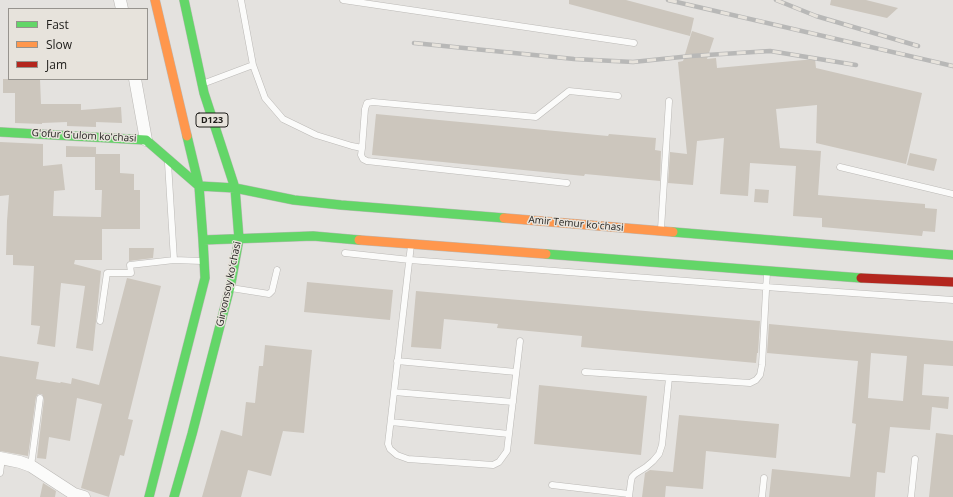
<!DOCTYPE html>
<html>
<head>
<meta charset="utf-8">
<style>
	body { margin:0 }
	#map { position:relative; width:953px; height:497px; overflow:hidden; background:#e4e2df; font-family:"Open Sans",sans-serif }
	canvas { display:block }
	.legend { position:absolute; left:8px; top:8px; width:140px; height:72px; box-sizing:border-box; background:#e7e3dc; border:1px solid #96938e; margin:0; padding:5px 7px; list-style:none; font-size:12px; color:#1d1c19 }
	.legend li { display:flex; align-items:center; gap:8px; height:20px }
	.legend b { width:20px; border:1px solid #96938e }
</style>
</head>
<body>
<div id="map">
<canvas width="953" height="497"></canvas>
<ul class="legend">
<li><b style="height:5px;background:#63d668"></b>Fast</li>
<li><b style="height:5px;background:#ff974d"></b>Slow</li>
<li><b style="height:5px;background:#b3261e"></b>Jam</li>
</ul>
</div>
<script>
const ctx = document.querySelector('canvas').getContext('2d');
ctx.lineJoin = 'round';
function fill(path, color) {
  ctx.fillStyle = color;
  ctx.fill(path, 'evenodd');
}
function toPath(rows) {
  const path = new Path2D();
  for (const r of rows) {
    path.moveTo(r[0], r[1]);
    for (let i = 2; i < r.length; i += 2) path.lineTo(r[i], r[i + 1]);
  }
  return path;
}
function stroke(path, color, width, dash) {
  ctx.strokeStyle = color;
  ctx.lineWidth = width;
  ctx.lineCap = dash ? 'butt' : 'round';
  ctx.setLineDash(dash || []);
  ctx.stroke(path);
}
function label(font, color, halo, rows, align = 'center') {
  ctx.font = font + ' "Open Sans",sans-serif';
  ctx.lineWidth = 3;
  ctx.setLineDash([]);
  ctx.textBaseline = 'middle';
  ctx.strokeStyle = halo;
  ctx.fillStyle = color;
  for (const [text, x, y, turn = 0] of rows) {
    ctx.save();
    ctx.translate(x, y);
    ctx.rotate((+turn || 0) * Math.PI / 180);
    ctx.textAlign = isNaN(turn) ? turn : align;
    if (halo) ctx.strokeText(text, 0, 0);
    ctx.fillText(text, 0, 0);
    ctx.restore();
  }
}
fill(toPath([
	[569,0,626,0,694,18,690,36,569,4],
	[831,0,866,0,898,8,887,18,830,5],
	[692,31,714,38,707,59,716,58,717,68,815,59,816,68,922,93,906,164,816,143,817,105,776,109,780,148,821,151,818,195,925,204,925,208,937,209,935,232,923,231,922,236,822,227,822,218,793,216,796,166,750,163,748,196,720,194,724,138,697,141,693,185,668,183,670,152,687,154,678,62,683,61],
	[3,79,40,79,41,104,81,104,81,110,121,107,122,123,96,122,96,127,67,126,67,122,42,123,42,124,15,123,15,93,3,93],
	[376,114,608,136,609,134,656,138,655,150,661,151,660,181,585,174,584,176,372,155],
	[0,142,43,144,43,166,62,164,65,190,54,191,53,216,101,217,102,190,95,190,95,157,66,157,66,146,96,147,96,154,120,154,120,173,134,174,134,190,140,190,140,229,102,229,102,260,75,260,74,264,101,271,93,351,76,348,85,286,61,283,55,347,37,344,40,326,31,325,34,266,13,265,13,255,6,255,7,221,9,195,0,196],
	[910,153,937,159,934,171,907,165],
	[755,189,769,190,768,203,754,202],
	[129,248,154,248,153,258,129,261],
	[127,278,161,286,128,419,133,420,124,456,120,455,109,497,81,488,102,404,77,398,70,441,49,437,46,459,37,458,44,399,42,394,38,394,36,397,28,456,0,451,0,356,39,362,36,379,60,383,61,382,71,384,72,378,99,385],
	[307,282,393,290,390,320,304,312],
	[416,291,760,321,758,353,757,353,756,363,581,347,582,336,497,328,498,324,444,319,441,349,411,347],
	[769,324,953,341,953,366,924,364,922,395,949,397,948,409,932,407,930,430,890,427,885,473,877,472,875,497,769,497,772,469,850,477,856,424,852,423,858,361,767,353],
	[871,353,907,356,903,401,868,398],
	[265,345,312,350,304,433,283,431,271,476,248,470,241,497,202,497,221,430,242,436,246,402,255,403,259,366,263,366],
	[539,385,647,396,641,455,534,444],
	[679,415,779,424,776,458,706,451,703,489,666,486,665,497,642,497,645,473,650,470,673,472],
	[936,433,953,435,953,497,929,497],
	[43,483,56,491,55,497,40,497]
]), '#ccc6bd');
const lane = toPath([
	[343,0,634,43],
	[253,65,265,98,283,119,316,135,352,146,362,148,365,109,367,103,373,102,536,117,569,91,618,96],
	[205,83,253,65,241,0],
	[362,148,361,155,363,159,367,161,567,183],
	[168,163,174,260],
	[840,167,953,194],
	[661,229,669,101],
	[411,245,388,444,390,449,397,455,408,459,493,465,499,462,507,451,520,341],
	[345,253,410,260,766,287,953,300],
	[231,288,269,294,272,291,277,270],
	[100,321,107,273,131,273,130,265,174,260,202,261],
	[397,361,516,372],
	[585,372,750,383,756,380,760,375,762,365,767,272],
	[394,392,513,402],
	[391,422,509,434],
	[31,466,40,398],
	[0,473,2,458],
	[552,485,629,494],
	[629,497,631,481,632,477,635,474,646,467,653,461,659,454,662,445,669,378],
	[762,497,764,478],
	[911,497,915,459]
]);
const street = toPath([
	[120,0,122,9],
	[135,79,146,140],
	[0,458,20,462,31,466,74,494,84,497]
]);
const fast = toPath([
	[184,0,204,93,235,188,239,239],
	[0,132,146,140,199,186],
	[187,136,199,186,203,240,313,236,359,240],
	[199,186,235,188,294,200,341,205,504,218],
	[673,232,953,255],
	[546,254,861,278],
	[149,497,205,278,203,240],
	[174,497,192,434,231,283,239,239]
]);
const slow = toPath([
	[155,0,187,136],
	[504,218,673,232],
	[359,240,546,254]
]);
const jam = toPath([
	[861,278,953,282]
]);
stroke(lane, '#bbb9b6', 7);
stroke(street, '#bbb9b6', 13);
stroke(fast, '#bbb9b6', 10);
stroke(slow, '#bbb9b6', 10);
stroke(jam, '#bbb9b6', 10);
stroke(lane, '#fbfbfa', 6);
stroke(street, '#fbfbfa', 12);
stroke(fast, '#63d668', 9);
stroke(slow, '#ff974d', 9);
stroke(jam, '#b3261e', 9);
const rail = toPath([
	[668,0,953,66],
	[776,0,816,16,918,46],
	[414,43,574,59,633,62,691,56,770,51,856,65]
]);
stroke(rail, '#b8b8b7', 4.5);
stroke(rail, '#e7e3dc', 3, [9]);
for (const [x, y, w] of [
	[212,120,32]
]) {
  const box = new Path2D();
  box.roundRect(x - w / 2, y - 7, w, 14, 3);
  ctx.fillStyle = '#e7e3dc';
  ctx.fill(box);
  stroke(box, '#1d1c19', 1);
}
label('bold 9px', '#1d1c19', null, [
	["D123",212,120]
]);
label('10px', '#1d1c19', '#e7e3dc', [
	["Gʻofur Gʻulom koʻchasi",84,136,3],
	["Amir Temur koʻchasi",576,224,5],
	["Girvonsoy koʻchasi",229,284,-78]
]);
</script>
</body>
</html>
